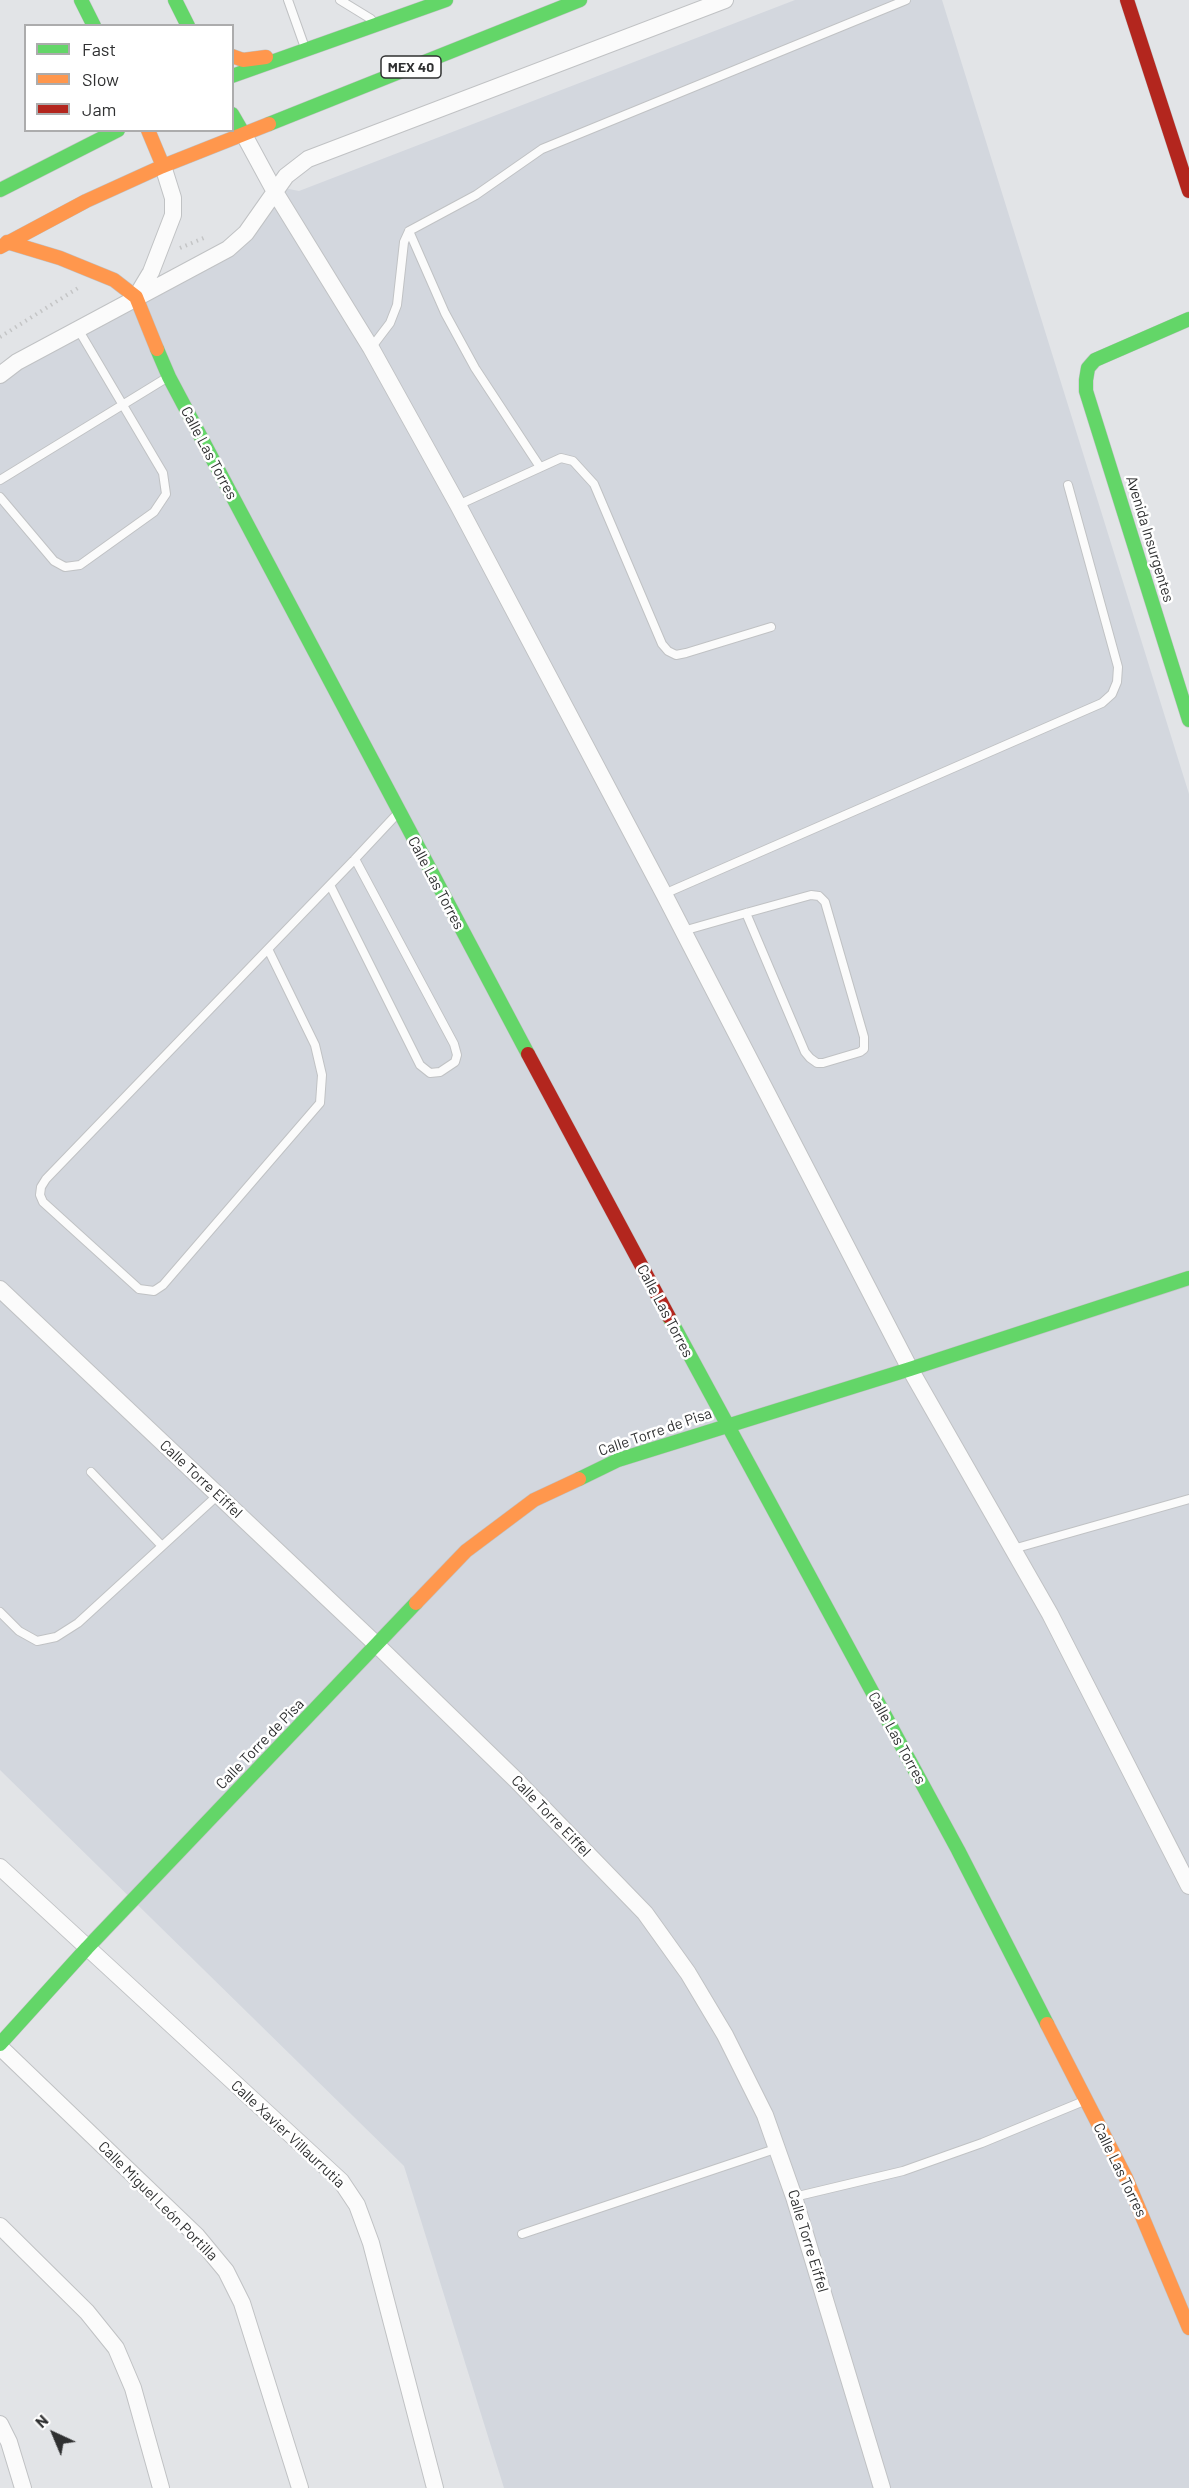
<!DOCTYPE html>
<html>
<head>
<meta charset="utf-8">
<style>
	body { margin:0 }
	#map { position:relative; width:1189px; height:2488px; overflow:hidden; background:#e2e4e7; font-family:Barlow,sans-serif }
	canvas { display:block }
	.legend { position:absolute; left:24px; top:24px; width:210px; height:108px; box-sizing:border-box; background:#fff; border:2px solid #acacad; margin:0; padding:8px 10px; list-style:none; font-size:18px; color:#2f3031 }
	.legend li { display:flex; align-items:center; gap:12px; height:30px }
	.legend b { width:30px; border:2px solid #acacad }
	.north { position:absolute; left:24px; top:2404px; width:60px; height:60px; -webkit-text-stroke:4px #fff; paint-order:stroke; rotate:316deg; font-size:16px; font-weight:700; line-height:24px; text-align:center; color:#2f3031 }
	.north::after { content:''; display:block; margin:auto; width:21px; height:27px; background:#2f3031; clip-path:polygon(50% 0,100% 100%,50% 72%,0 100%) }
</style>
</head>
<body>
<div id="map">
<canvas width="1189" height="2488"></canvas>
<ul class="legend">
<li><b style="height:8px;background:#63d668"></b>Fast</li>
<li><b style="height:8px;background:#ff974d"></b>Slow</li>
<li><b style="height:8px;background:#b3261e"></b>Jam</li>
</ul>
<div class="north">N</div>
</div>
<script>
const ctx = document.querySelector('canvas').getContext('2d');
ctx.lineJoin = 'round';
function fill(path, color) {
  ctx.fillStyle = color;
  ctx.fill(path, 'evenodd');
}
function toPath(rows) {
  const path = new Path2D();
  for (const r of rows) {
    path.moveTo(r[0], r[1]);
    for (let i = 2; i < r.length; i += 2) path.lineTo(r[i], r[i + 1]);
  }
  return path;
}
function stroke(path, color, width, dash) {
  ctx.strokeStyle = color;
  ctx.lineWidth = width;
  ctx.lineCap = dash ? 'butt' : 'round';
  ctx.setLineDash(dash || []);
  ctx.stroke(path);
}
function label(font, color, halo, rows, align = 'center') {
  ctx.font = font + ' Barlow,sans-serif';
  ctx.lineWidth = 5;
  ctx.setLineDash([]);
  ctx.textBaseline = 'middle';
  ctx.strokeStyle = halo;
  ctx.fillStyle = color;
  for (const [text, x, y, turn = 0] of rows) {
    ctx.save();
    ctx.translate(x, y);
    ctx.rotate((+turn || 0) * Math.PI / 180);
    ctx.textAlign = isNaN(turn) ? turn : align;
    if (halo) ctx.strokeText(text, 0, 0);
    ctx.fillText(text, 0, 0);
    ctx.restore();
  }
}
fill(toPath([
	[795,0,942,0,1189,794,1189,2488,504,2488,404,2166,0,1770,0,366,234,241,274,186,299,191]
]), '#d3d7de');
const lane = toPath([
	[288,0,304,45],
	[340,0,371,19],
	[409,231,445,313,475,368,540,467],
	[371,348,390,323,397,305,404,242,409,231,476,195,542,149,906,0],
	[0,480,168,377],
	[0,497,54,561,65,567,80,565,154,512,166,494,163,473,78,329],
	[458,505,561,458,573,461,594,484,662,644,668,651,676,655,686,653,771,627],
	[330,885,420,1065,430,1073,440,1072,455,1062,457,1055,454,1044,355,859],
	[664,894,1102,703,1112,694,1117,682,1118,667,1068,485],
	[683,931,746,913,811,895,819,896,825,902,864,1037,864,1049,860,1052,823,1063,817,1063,810,1058,805,1052,746,913],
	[268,949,315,1045,322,1075,320,1103,163,1285,154,1291,139,1289,43,1202,40,1195,41,1187,46,1179,268,949,355,859,398,813],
	[91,1472,162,1546],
	[1013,1549,1189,1499],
	[0,1612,19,1631,37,1641,56,1637,78,1623,218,1495],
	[794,2197,903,2171,982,2143,1084,2101],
	[522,2234,778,2148]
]);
const street = toPath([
	[243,133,275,192,371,348,458,505,664,894,910,1369,1050,1614,1189,1886],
	[136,297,151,272,173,215,173,198,163,166],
	[0,375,17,362,228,249,246,233,286,176,308,159,725,0],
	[0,1289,378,1646,516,1780,645,1913,688,1973,725,2035,765,2115,794,2197,882,2488],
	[0,1867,341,2181,357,2205,371,2243,435,2488],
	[0,2047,197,2236,226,2271,242,2303,300,2488],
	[0,2226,87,2312,116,2348,133,2388,161,2488],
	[0,2424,9,2442,23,2488]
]);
const fast = toPath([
	[81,0,94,26],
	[175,0,188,26],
	[232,76,446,0],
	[232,114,243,133],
	[269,124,580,0],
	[0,190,118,130],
	[1189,319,1095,360,1088,368,1086,380,1086,391,1189,720],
	[157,349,169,377,528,1054],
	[669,1317,958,1850,1047,2024],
	[579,1479,618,1460,910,1369,1189,1278],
	[0,2044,87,1948,416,1603]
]);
const slow = toPath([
	[232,56,243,60,266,57],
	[148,130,163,166],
	[7,242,60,258,114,280,136,297,157,349],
	[0,247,86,201,163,166,269,124],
	[416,1603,466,1551,534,1500,579,1479],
	[1047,2024,1126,2178,1189,2328]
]);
const jam = toPath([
	[1127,0,1189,191],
	[528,1054,669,1317]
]);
stroke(lane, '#c0c2c4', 10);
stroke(street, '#c0c2c4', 18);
stroke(fast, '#c0c2c4', 15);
stroke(slow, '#c0c2c4', 15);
stroke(jam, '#c0c2c4', 15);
stroke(toPath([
	[180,248,206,237],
	[0,337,78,288]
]), '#c4c5c6', 4, [1.5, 4.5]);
stroke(lane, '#fbfbfb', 8);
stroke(street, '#fbfbfb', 16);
stroke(fast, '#63d668', 14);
stroke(slow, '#ff974d', 14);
stroke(jam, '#b3261e', 14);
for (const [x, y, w] of [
	[411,67,60]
]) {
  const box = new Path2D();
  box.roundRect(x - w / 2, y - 11, w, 22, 4.5);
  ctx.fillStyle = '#fff';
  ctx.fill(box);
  stroke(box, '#2f3031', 1.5);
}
label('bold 14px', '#2f3031', null, [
	["MEX 40",411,67]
]);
label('15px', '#2f3031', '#fff', [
	["Calle Las Torres",209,453,62],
	["Avenida Insurgentes",1150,539,73],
	["Calle Las Torres",436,883,62],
	["Calle Las Torres",665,1311,62],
	["Calle Torre de Pisa",655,1432,-19],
	["Calle Torre Eiffel",201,1479,43],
	["Calle Las Torres",897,1738,61],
	["Calle Torre de Pisa",260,1744,-46],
	["Calle Torre Eiffel",551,1816,46],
	["Calle Xavier Villaurrutia",288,2134,43],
	["Calle Las Torres",1120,2170,64],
	["Calle Miguel León Portilla",158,2201,45],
	["Calle Torre Eiffel",808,2241,73]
]);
</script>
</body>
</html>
